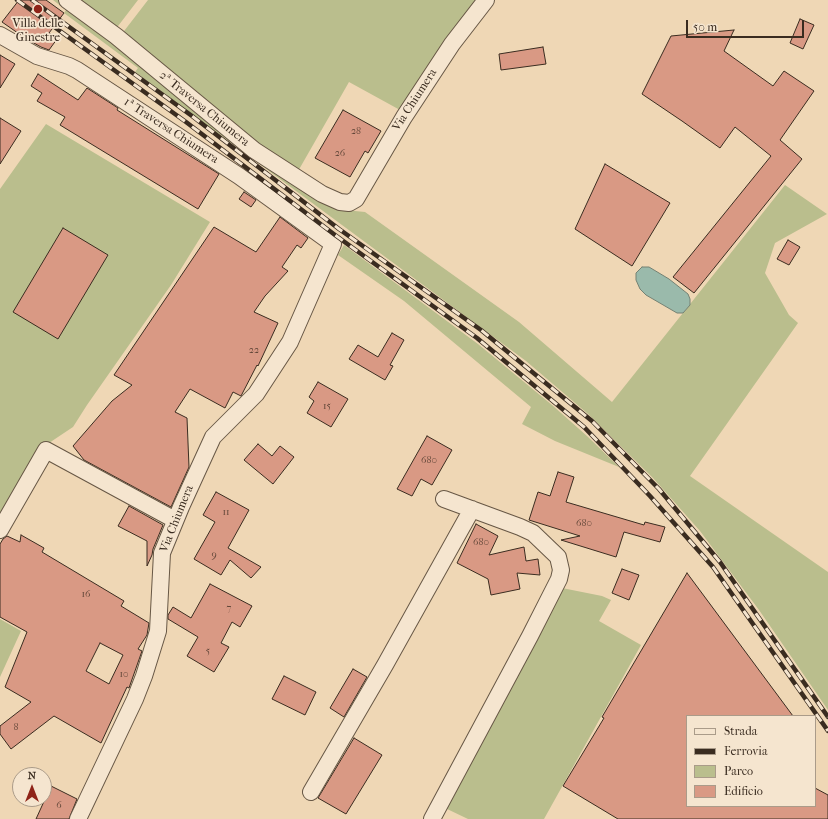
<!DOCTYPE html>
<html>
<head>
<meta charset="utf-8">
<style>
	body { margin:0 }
	#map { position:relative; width:828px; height:819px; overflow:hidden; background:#efd7b5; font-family:"IM FELL French Canon",serif }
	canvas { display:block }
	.legend { position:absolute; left:686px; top:715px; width:130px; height:92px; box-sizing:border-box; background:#f5e5cf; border:1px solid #aa9b89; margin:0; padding:5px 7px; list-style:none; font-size:12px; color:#3a2c20 }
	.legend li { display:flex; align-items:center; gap:8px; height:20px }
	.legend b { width:20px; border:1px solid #aa9b89 }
	.north { position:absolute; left:12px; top:767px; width:40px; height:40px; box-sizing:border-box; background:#f5e5cf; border:1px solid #aa9b89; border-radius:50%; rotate:0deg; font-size:11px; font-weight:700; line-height:16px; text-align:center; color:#3a2c20 }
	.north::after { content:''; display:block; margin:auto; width:14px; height:18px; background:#8f2418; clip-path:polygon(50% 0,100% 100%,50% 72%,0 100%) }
	.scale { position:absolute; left:686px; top:20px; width:118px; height:18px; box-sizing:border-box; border:2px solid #3a2c20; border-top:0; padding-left:5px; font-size:12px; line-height:14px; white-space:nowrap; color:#3a2c20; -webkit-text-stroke:3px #f5e5cf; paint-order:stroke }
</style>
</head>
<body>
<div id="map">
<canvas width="828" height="819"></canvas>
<ul class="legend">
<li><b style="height:5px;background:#f5e5cf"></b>Strada</li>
<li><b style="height:5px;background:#3a2c20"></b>Ferrovia</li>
<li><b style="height:11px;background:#babe8d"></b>Parco</li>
<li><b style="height:11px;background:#d99984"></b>Edificio</li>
</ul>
<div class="north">N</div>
<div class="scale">50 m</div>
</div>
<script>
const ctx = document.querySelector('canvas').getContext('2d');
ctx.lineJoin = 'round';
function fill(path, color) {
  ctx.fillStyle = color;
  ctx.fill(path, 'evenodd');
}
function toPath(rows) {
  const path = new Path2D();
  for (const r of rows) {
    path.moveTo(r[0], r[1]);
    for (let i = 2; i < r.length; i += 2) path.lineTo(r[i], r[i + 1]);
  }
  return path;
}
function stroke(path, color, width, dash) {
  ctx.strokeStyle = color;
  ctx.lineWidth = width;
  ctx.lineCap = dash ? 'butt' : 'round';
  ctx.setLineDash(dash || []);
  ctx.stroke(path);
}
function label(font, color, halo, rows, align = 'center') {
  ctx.font = font + ' "IM FELL French Canon",serif';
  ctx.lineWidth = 3.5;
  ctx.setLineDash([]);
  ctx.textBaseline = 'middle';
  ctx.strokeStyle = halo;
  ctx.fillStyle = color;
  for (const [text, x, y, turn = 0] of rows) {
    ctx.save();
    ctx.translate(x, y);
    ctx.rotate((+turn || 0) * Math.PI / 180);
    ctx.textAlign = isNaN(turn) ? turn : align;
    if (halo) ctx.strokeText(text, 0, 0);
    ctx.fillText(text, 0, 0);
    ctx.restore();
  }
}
fill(toPath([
	[53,0,60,0,345,210,365,212,519,322,612,402,785,185,827,214,775,243,765,273,789,315,798,323,690,476,828,572,828,710,759,610,700,531,653,478,588,414,526,361,135,72,138,68,64,13,66,10],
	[77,0,138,0,115,30],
	[148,0,478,0,400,110,349,82,297,173,252,143,121,35],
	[46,124,210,222,171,285,87,405,73,427,43,447,0,523,0,189],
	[344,245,478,344,552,405,587,436,619,467,555,441,522,424,531,407,404,301,338,255],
	[562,588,602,596,611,600,599,621,641,645,544,819,468,819,445,808],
	[0,619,21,631,0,677]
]), '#babe8d');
const water = toPath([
	[642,267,649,267,669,279,688,294,690,299,690,305,683,313,677,313,646,295,640,289,636,280,636,273,642,267]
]);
fill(water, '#9abaab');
stroke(water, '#748173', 1);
const building = toPath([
	[19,0,46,0,64,13,49,33,57,39,49,50,41,47,25,38,2,22,19,0],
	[800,19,814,25,803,49,790,43,800,19],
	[734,30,724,51,773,86,784,71,814,91,780,140,802,159,694,293,673,277,771,156,735,127,720,148,682,121,642,94,671,36,734,30],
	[543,47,546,64,501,70,499,54,543,47],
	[0,55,15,64,0,88,0,55],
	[38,74,78,100,87,88,118,108,117,110,219,174,198,209,60,125,65,117,37,101,42,93,31,86,38,74],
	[343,110,381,131,368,153,365,151,350,177,315,158,343,110],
	[0,118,21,131,0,164,0,118],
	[605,164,670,203,632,266,575,229,605,164],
	[244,192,256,200,251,207,239,199,244,192],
	[280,217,308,238,301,248,297,245,282,267,288,271,265,296,254,312,278,323,258,366,257,365,241,396,233,392,225,408,190,389,175,412,187,418,189,467,171,507,84,460,73,446,112,401,132,385,114,375,214,227,256,252,280,217],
	[63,228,108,255,58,339,13,312,63,228],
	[788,240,800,247,789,265,777,259,788,240],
	[392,333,404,340,390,365,393,366,385,380,349,359,358,345,378,357,392,333],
	[318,382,348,399,331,427,307,413,314,401,309,397,318,382],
	[427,436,452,450,432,485,421,479,412,496,397,489,427,436],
	[258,444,272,456,280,446,294,457,273,484,244,460,258,444],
	[558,472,574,477,566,502,644,525,645,522,665,527,660,542,624,532,616,557,561,540,580,536,529,520,538,492,550,496,558,472],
	[216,492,249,510,228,548,261,567,251,578,230,560,221,575,194,559,215,522,203,515,216,492],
	[129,506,163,525,153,549,152,555,147,566,147,541,118,526,129,506],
	[476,524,498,536,489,555,524,547,526,561,538,559,540,575,517,573,520,589,491,595,488,579,457,563,476,524],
	[21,535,44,548,42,552,124,601,121,606,149,623,147,635,138,649,142,651,129,688,127,687,101,743,54,716,11,749,0,734,0,726,31,702,5,687,27,632,0,617,0,544,3,539,7,536,20,542,21,535],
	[100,643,123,655,109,684,86,671,100,643],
	[622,569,639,575,629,600,612,593,622,569],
	[687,573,793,716,687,716,687,806,815,806,815,788,828,795,828,819,618,819,563,786,604,718,602,717,687,573],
	[210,584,252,606,240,627,232,622,221,643,229,647,214,672,187,656,198,637,168,619,168,615,173,607,191,618,210,584],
	[353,669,367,677,344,717,330,708,353,669],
	[284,676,316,692,305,715,272,699,284,676],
	[354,738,382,755,346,814,318,798,354,738],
	[51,786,77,799,69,819,36,819,51,786]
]);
fill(building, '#d99984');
stroke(building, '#3a2c20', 1);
const minor = toPath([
	[67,0,116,36,254,150,322,194,340,202,349,203,356,199,404,117,452,44,486,0],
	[0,35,37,56,69,66,77,70,239,176,333,244,290,342,256,394,213,437,181,507,162,553,158,631,144,676,135,699,78,819],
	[0,530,46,450,175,520],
	[311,792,385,665,472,509],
	[432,819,530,636,559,579,561,570,558,557,533,533,520,527,444,499]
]);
stroke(minor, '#675745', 18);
stroke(minor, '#f5e5cf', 16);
const rail = toPath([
	[17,0,186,122,335,235,477,338,584,427,650,496,713,567,828,731],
	[32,0,192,116,339,229,481,330,592,421,659,489,720,562,828,717]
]);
stroke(rail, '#3a2c20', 4.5);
stroke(rail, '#f5e5cf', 3, [9]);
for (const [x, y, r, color] of [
	[38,9,5,"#8f2418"]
]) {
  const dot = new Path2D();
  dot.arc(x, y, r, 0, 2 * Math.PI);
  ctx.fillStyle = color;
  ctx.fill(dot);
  stroke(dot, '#f5e5cf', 1.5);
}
label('10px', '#624739', null, [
	["28",356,132],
	["26",340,154],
	["22",254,351],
	["15",327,407],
	["680",429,461],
	["11",226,513],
	["680",584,524],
	["680",481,543],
	["9",214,556],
	["16",86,595],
	["7",229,609],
	["5",208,652],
	["10",124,675],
	["8",16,728],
	["6",59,806]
]);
label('12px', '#3a2c20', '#f5e5cf', [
	["Villa delle",38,24],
	["Ginestre",38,38]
]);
label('12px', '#3a2c20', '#f5e5cf', [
	["Via Chiumera",415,100,-57],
	["2ª Traversa Chiumera",204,109,39],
	["1ª Traversa Chiumera",171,131,33],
	["Via Chiumera",177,519,-68]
]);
</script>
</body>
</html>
